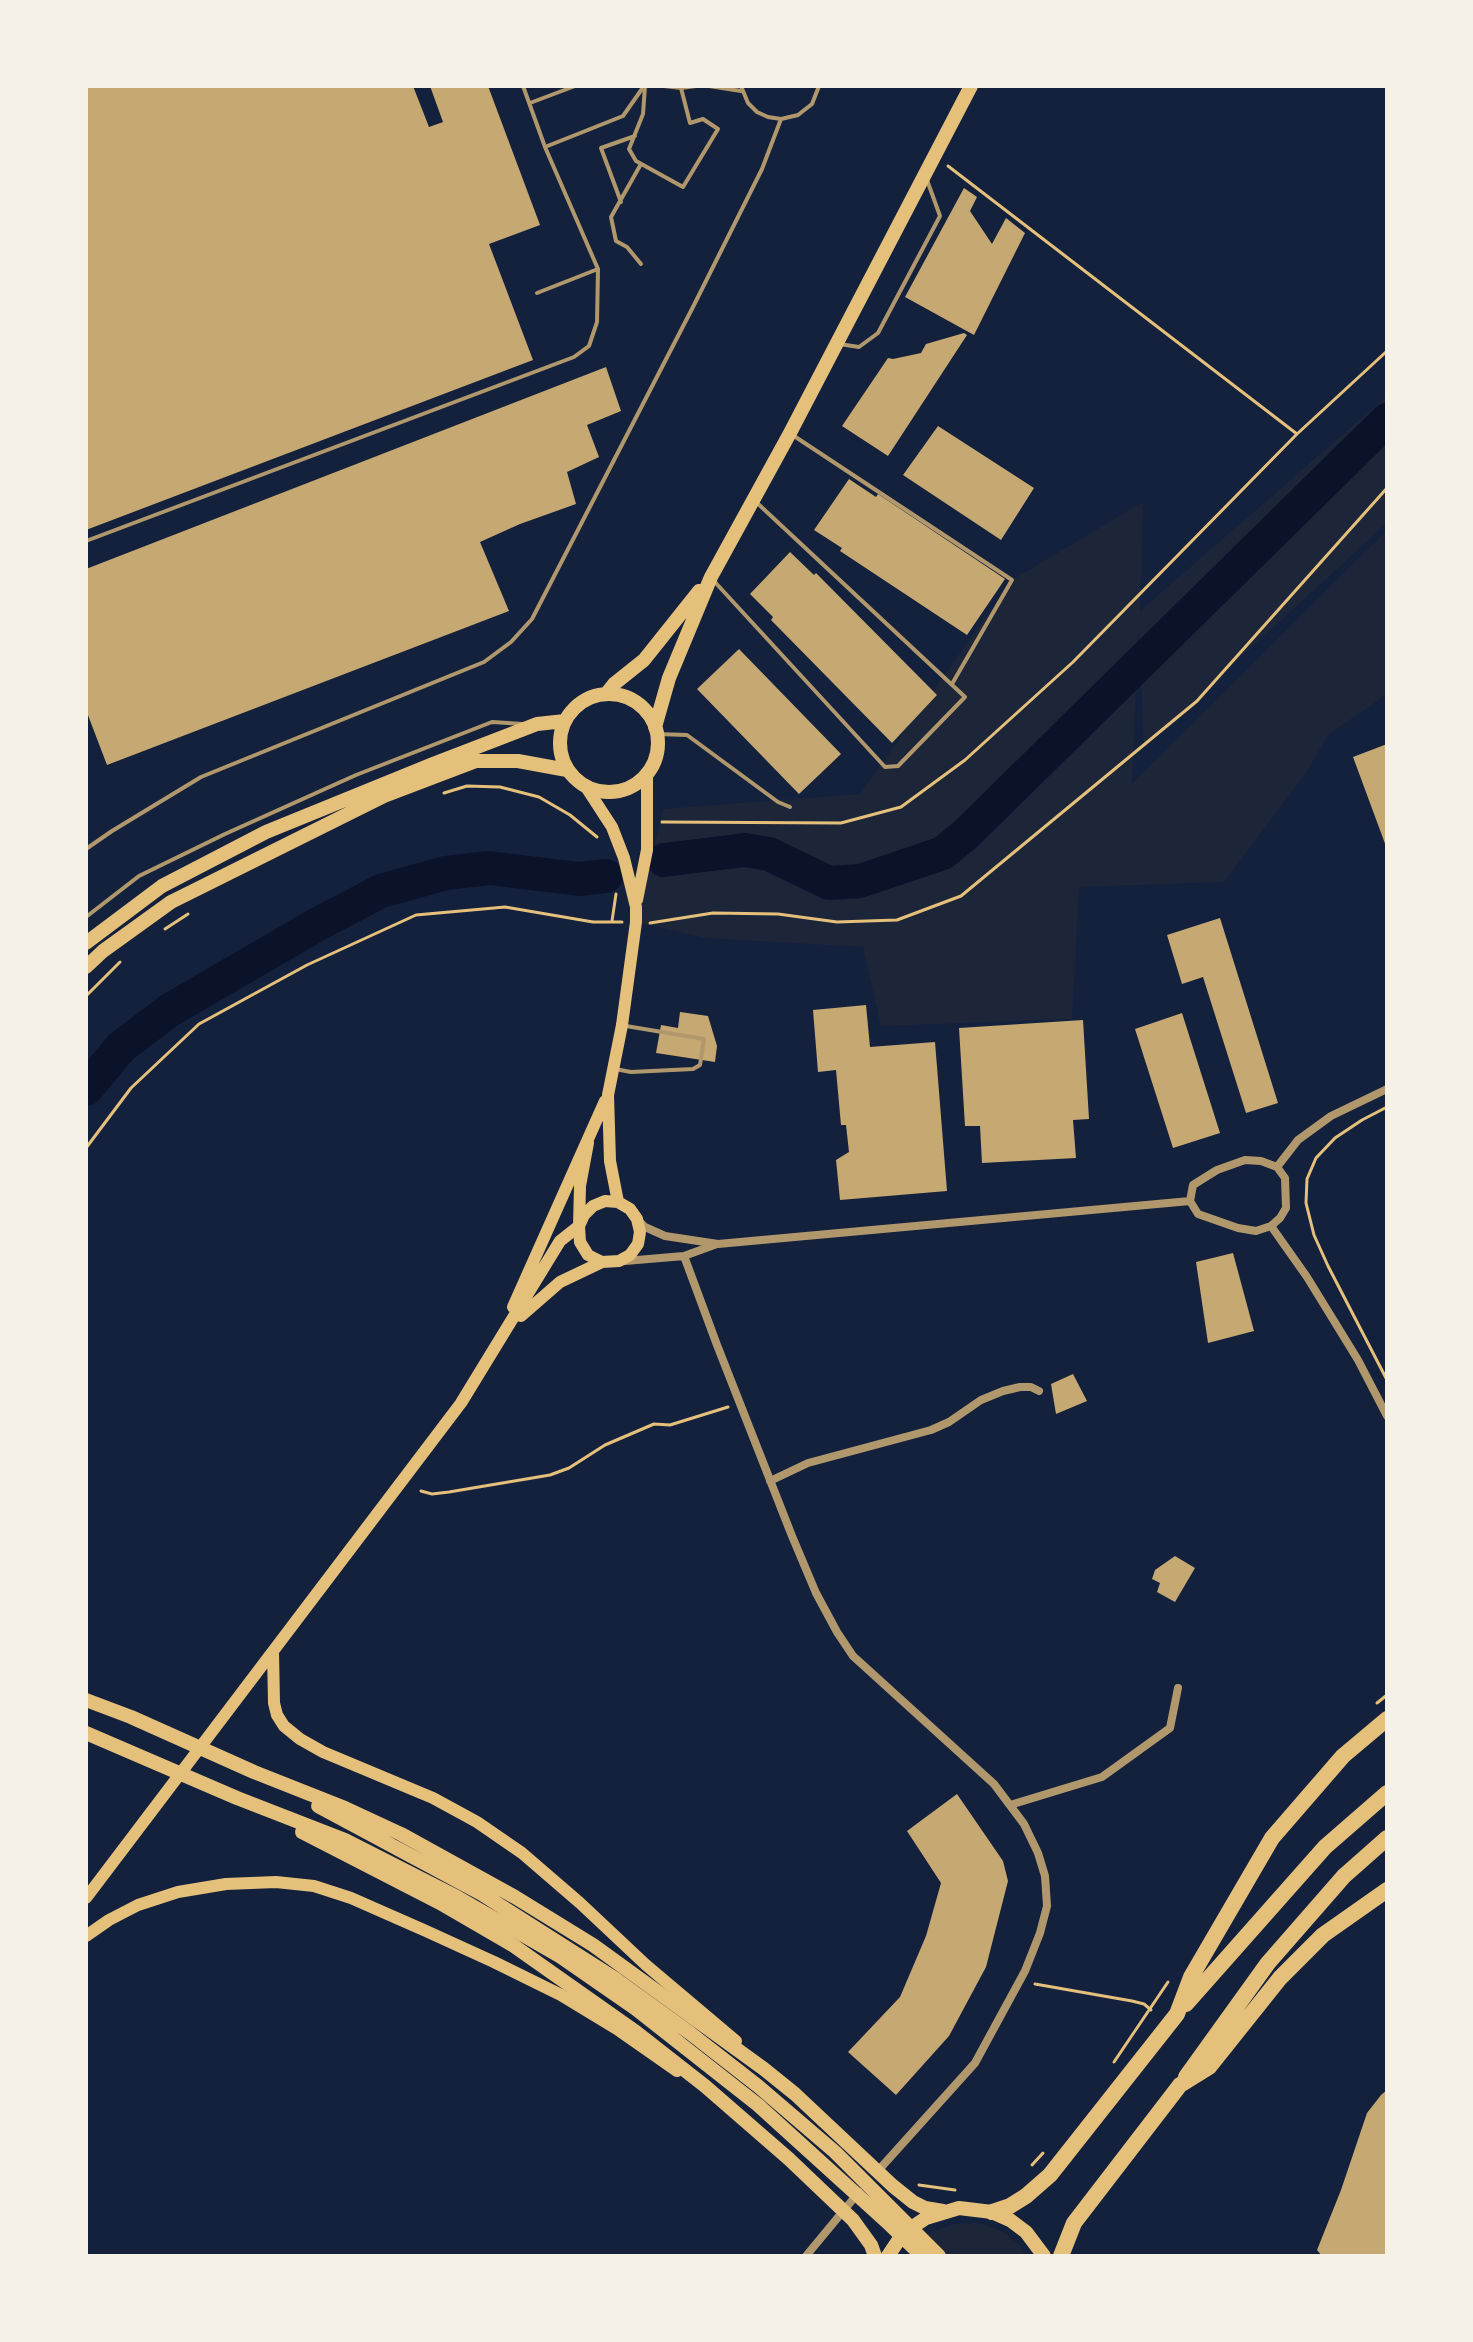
<!DOCTYPE html>
<html>
<head>
<meta charset="utf-8">
<style>
	body { margin:0 }
	#map { position:relative; width:1473px; height:2342px; overflow:hidden; background:#14213d; font-family:"Open Sans",sans-serif }
	canvas { display:block }
	.frame { position:absolute; inset:0; border:88px solid #f6f1e7; pointer-events:none }
</style>
</head>
<body>
<div id="map">
<canvas width="1473" height="2342"></canvas>
<div class="frame"></div>
</div>
<script>
const ctx = document.querySelector('canvas').getContext('2d');
ctx.lineJoin = 'round';
function fill(path, color) {
  ctx.fillStyle = color;
  ctx.fill(path, 'evenodd');
}
function toPath(rows) {
  const path = new Path2D();
  for (const r of rows) {
    if (r.length === 3) {
      path.moveTo(r[0] + r[2], r[1]);
      path.arc(r[0], r[1], r[2], 0, 2 * Math.PI);
      continue;
    }
    path.moveTo(r[0], r[1]);
    for (let i = 2; i < r.length; i += 2) path.lineTo(r[i], r[i + 1]);
  }
  return path;
}
function stroke(path, color, width, dash) {
  ctx.strokeStyle = color;
  ctx.lineWidth = width;
  ctx.lineCap = dash ? 'butt' : 'round';
  ctx.setLineDash(dash || []);
  ctx.stroke(path);
}
fill(toPath([
	[1387,396,1387,523,1144,746,1138,627,1132,784,1387,530,1387,694,1328,735,1308,770,1224,882,1079,887,1072,1019,881,1026,863,947,706,938,636,922,663,809,860,794,1012,580,1143,502,1140,611],
	[978,2223,1002,2231,1021,2246,1027,2256,907,2256,913,2247,931,2232,954,2224]
]), '#1d2539');
stroke(toPath([
	[664,860,745,850,769,854,829,883,860,881,943,853,966,834,1387,420],
	[86,1089,121,1047,170,1010,318,924,381,891,446,873,489,868,579,879,606,876]
]), '#0b132b', 34);
fill(toPath([
	[86,86,413,86,429,127,443,122,430,86,488,86,540,225,489,244,533,360,86,530],
	[964,188,977,197,970,211,992,244,1006,218,1025,233,974,335,905,297],
	[964,333,967,335,888,456,842,426,888,358,893,359,921,353,926,344],
	[606,367,621,411,587,425,599,457,567,472,576,504,520,524,480,542,509,611,107,765,86,710,86,569],
	[938,426,1034,488,1001,540,903,475],
	[849,479,876,497,878,494,1005,579,967,635,840,551,842,548,814,530],
	[790,552,814,575,816,573,937,695,892,743,771,620,773,617,750,594],
	[739,649,841,754,799,794,697,689],
	[1387,744,1387,849,1353,757],
	[1220,918,1278,1103,1246,1113,1203,977,1182,984,1167,935],
	[866,1005,870,1047,935,1042,947,1191,840,1200,836,1160,849,1152,846,1125,841,1125,836,1070,818,1072,813,1010],
	[680,1012,708,1016,717,1046,715,1062,656,1053,661,1025,678,1028],
	[1182,1013,1220,1133,1173,1148,1135,1029],
	[1083,1020,1089,1119,1073,1120,1076,1158,982,1163,980,1126,965,1126,959,1028],
	[1233,1253,1254,1331,1208,1343,1196,1262],
	[1073,1374,1087,1401,1056,1414,1051,1384],
	[1175,1556,1195,1568,1175,1602,1157,1592,1160,1583,1152,1579,1155,1570],
	[957,1794,1003,1861,1008,1881,986,1967,949,2036,896,2095,848,2052,900,1997,926,1936,941,1883,907,1831],
	[1387,2090,1387,2256,1322,2256,1317,2250,1341,2190,1367,2113,1381,2095]
]), '#c6a872');
stroke(toPath([
	[948,166,1297,434],
	[444,793,467,786,500,787,539,797,570,815,597,837],
	[662,822,841,823,901,807,965,760,1073,662,1297,434,1387,351],
	[612,921,616,894],
	[650,923,713,913,778,914,837,922,897,920,961,896,1197,701,1387,488],
	[165,929,188,914],
	[86,996,120,962],
	[1387,1107,1362,1120,1335,1138,1316,1158,1307,1179,1306,1203,1314,1235,1328,1266,1387,1380],
	[86,1148,131,1088,199,1024,307,965,416,915,505,907,593,922,622,922],
	[421,1491,432,1494,449,1492,550,1475,569,1468,605,1445,654,1424,670,1425,728,1407],
	[1377,1703,1387,1695],
	[1035,1984,1132,2001,1144,2004,1151,2010],
	[1114,2062,1168,1982],
	[1032,2165,1043,2153],
	[919,2185,955,2190]
]), '#e5c07b', 3);
stroke(toPath([
	[645,86,643,114,629,149,636,161,683,187,718,129,703,119,690,123,681,88],
	[664,86,681,88,696,86],
	[709,86,741,91],
	[741,86,748,103,757,112,768,117,781,119,798,115,812,104,819,86],
	[530,103,575,86],
	[545,147,623,116,644,86],
	[621,202,601,148,635,136],
	[641,264,627,247,616,241,611,217,641,164],
	[537,293,598,269],
	[839,344,859,347,878,333,940,216,927,180],
	[794,436,1012,580,952,684],
	[86,541,574,357,589,346,597,322,598,269,545,147,523,86],
	[713,580,885,767,898,766,965,697,755,501],
	[657,734,687,735,778,802,790,807],
	[86,849,112,831,201,777,484,662,511,642,532,619,694,305,762,169,781,119],
	[86,917,139,876,225,834,356,775,492,722,523,724],
	[615,1069,631,1072,693,1069,700,1065,704,1039,626,1026]
]), '#b1986c', 4);
stroke(toPath([
	[1245,1160,1261,1161,1277,1167,1285,1178,1286,1208,1280,1218,1271,1226,1256,1231,1238,1228,1198,1214,1190,1201,1193,1185,1217,1170,1245,1160],
	[1277,1167,1298,1140,1331,1116,1387,1089],
	[638,1220,645,1227,665,1236,718,1244,1190,1201],
	[1271,1226,1307,1277,1358,1360,1387,1416],
	[684,1256,717,1345,792,1536,816,1593,837,1632,853,1656,994,1784,1024,1824,1038,1853,1045,1876,1047,1906,1040,1933,1025,1971,975,2063,876,2173],
	[625,1261,684,1256,717,1244],
	[770,1481,808,1463,931,1430,949,1422,981,1400,1003,1391,1020,1387,1031,1387,1039,1391],
	[1010,1805,1102,1777,1170,1728,1178,1688],
	[806,2256,859,2192]
]), '#b1986c', 8);
stroke(toPath([
	[586,787,612,827,624,858,636,907,636,922,622,1025,608,1095,610,1161,618,1202],
	[637,900,647,850,647,774],
	[579,1226,584,1215,593,1206,605,1201,618,1202,630,1209,637,1219,640,1232,638,1244,630,1255,619,1261,602,1262,588,1255,580,1242,579,1226,580,1186,588,1143],
	[513,1307,605,1101],
	[521,1316,560,1282,602,1262],
	[273,1652,274,1703,277,1715,284,1726,300,1739,323,1752,433,1798,477,1822,522,1853,580,1903,646,1965,736,2041],
	[86,1898,461,1403,560,1241,579,1226],
	[86,1936,109,1920,138,1905,178,1892,226,1884,276,1882,314,1886,351,1898,426,1931,494,1962,561,1995,617,2029,677,2071]
]), '#e5c07b', 12);
stroke(toPath([
	[606,694,614,684,644,660,699,591],
	[609,743,49],
	[655,727,669,678,711,577,790,433,971,86],
	[86,943,162,886,266,832,433,764,537,724,565,721],
	[86,967,103,951,171,902,384,796,476,761,518,761,567,770]
]), '#e5c07b', 14);
stroke(toPath([
	[86,1700,131,1717,254,1772,345,1808,401,1834,515,1897,593,1945,764,2069,795,2094,893,2186,913,2202,925,2208,943,2211],
	[86,1733,237,1798,345,1840,457,1897,561,1957,636,2009,758,2105,887,2222,922,2256],
	[318,1806,482,1894,614,1978,690,2033,758,2086,835,2152,939,2256],
	[302,1832,440,1903,514,1946,636,2032,705,2086,789,2159,853,2220,871,2245,875,2256],
	[888,2256,898,2241,911,2228,926,2218,959,2208,992,2212,1010,2220,1026,2232,1044,2256]
]), '#e5c07b', 14);
stroke(toPath([
	[1186,2004,1325,1847,1387,1793],
	[1186,2077,1268,1963,1344,1876,1387,1838],
	[992,2212,1010,2206,1026,2196,1050,2175,1177,2014,1191,1977,1272,1838,1343,1756,1387,1719],
	[1061,2256,1074,2223,1180,2085,1209,2067,1280,1978,1323,1935,1387,1890]
]), '#e5c07b', 16);
</script>
</body>
</html>
